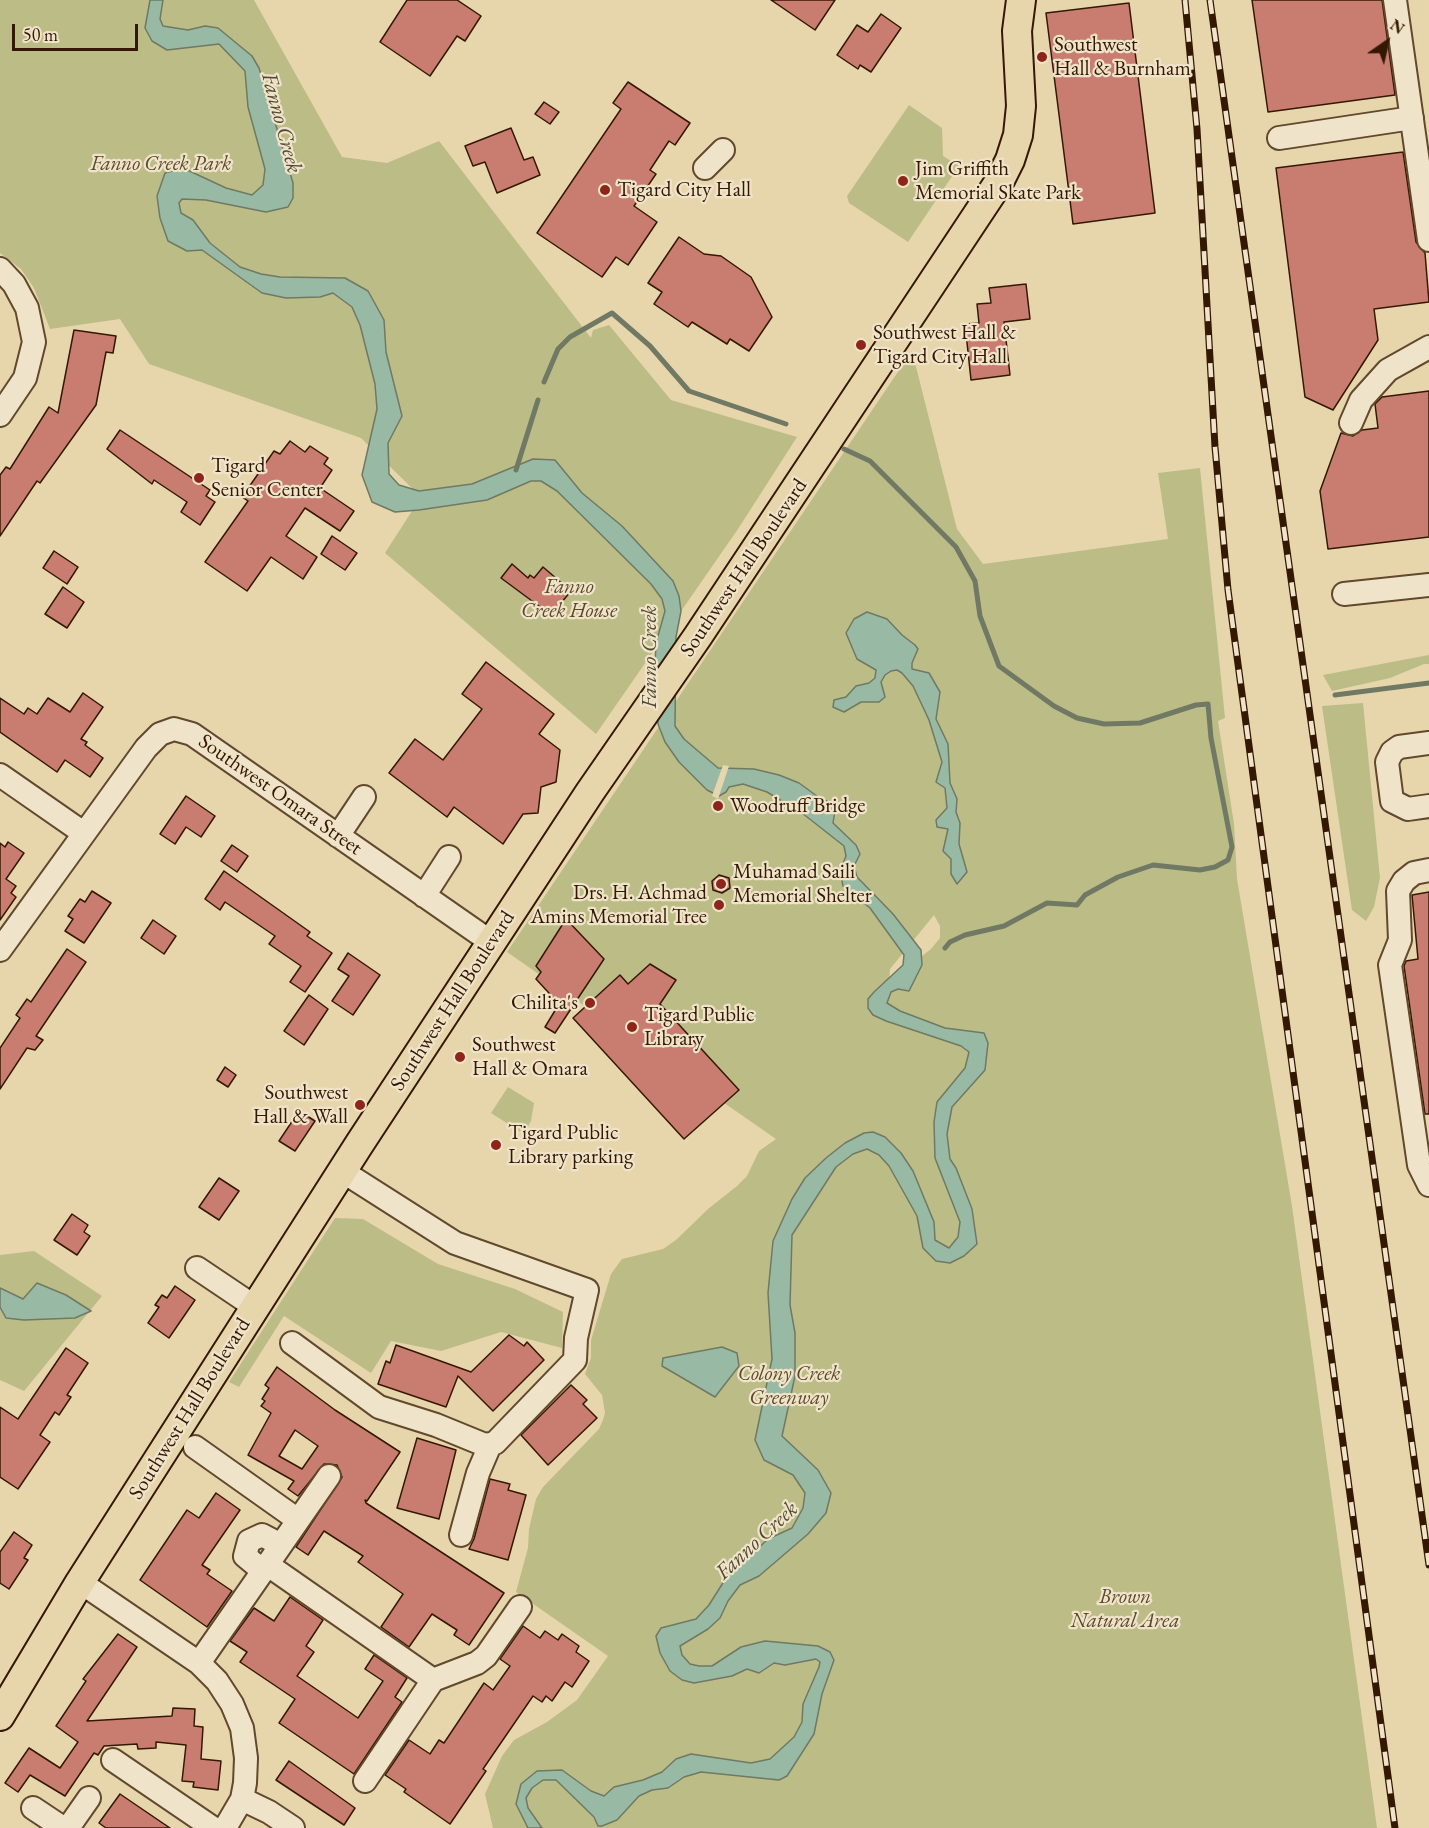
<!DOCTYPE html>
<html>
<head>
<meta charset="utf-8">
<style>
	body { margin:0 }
	#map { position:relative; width:1429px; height:1828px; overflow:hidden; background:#e7d6ac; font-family:"EB Garamond",serif }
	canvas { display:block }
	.north { position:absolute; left:1357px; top:12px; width:60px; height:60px; -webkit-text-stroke:4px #efe4c9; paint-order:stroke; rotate:34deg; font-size:16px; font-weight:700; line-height:24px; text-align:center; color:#351802 }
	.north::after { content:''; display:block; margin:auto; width:21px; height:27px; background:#351802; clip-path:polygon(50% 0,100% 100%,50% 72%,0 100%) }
	.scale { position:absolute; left:12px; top:24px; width:126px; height:27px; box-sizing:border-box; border:3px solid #351802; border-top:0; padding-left:8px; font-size:18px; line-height:21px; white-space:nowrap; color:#351802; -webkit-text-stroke:4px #efe4c9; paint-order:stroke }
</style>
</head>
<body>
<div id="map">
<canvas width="1429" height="1828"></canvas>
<div class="north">N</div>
<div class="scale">50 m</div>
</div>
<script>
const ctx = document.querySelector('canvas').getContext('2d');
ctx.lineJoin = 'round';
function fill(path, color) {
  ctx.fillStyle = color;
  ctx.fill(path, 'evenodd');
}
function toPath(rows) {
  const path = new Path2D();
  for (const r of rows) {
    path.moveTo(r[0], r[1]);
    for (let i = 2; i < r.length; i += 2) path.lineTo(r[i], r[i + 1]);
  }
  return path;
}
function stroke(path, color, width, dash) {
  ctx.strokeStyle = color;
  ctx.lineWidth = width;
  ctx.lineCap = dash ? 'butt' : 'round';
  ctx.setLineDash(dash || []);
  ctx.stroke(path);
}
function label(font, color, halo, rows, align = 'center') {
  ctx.font = font + ' "EB Garamond",serif';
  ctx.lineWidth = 4.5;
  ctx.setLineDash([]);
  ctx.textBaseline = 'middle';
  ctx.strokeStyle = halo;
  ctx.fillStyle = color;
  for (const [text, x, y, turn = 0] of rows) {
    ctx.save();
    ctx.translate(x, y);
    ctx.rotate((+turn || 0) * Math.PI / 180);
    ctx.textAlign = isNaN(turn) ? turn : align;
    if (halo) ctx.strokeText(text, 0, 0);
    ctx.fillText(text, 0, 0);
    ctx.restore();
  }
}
fill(toPath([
	[0,0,254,0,342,157,387,163,439,141,591,338,593,330,609,325,671,400,797,437,738,529,596,734,385,553,421,497,361,438,149,364,120,319,50,329,34,288,21,269,0,253],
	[909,105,942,128,943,156,959,166,908,242,849,203,847,196],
	[912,351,957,529,983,564,1168,539,1158,473,1200,468,1225,718,1218,721,1234,824,1237,879,1292,1206,1377,1828,493,1828,485,1794,502,1756,514,1740,547,1722,577,1700,608,1656,516,1592,528,1548,529,1529,536,1499,543,1487,599,1429,603,1420,605,1413,602,1395,585,1374,591,1358,591,1340,611,1274,622,1259,663,1249,676,1240,708,1209,737,1186,747,1176,759,1151,776,1139,507,952],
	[934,915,940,926,940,938,931,949,889,982,890,969],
	[1429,655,1429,664,1424,664,1390,678,1332,691,1323,675],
	[1363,703,1380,878,1374,907,1366,921,1352,910,1322,706],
	[508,1087,534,1103,531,1121,524,1134,491,1113],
	[335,1218,363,1219,438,1264,515,1289,563,1312,562,1348,501,1332,441,1351,391,1341,371,1373,284,1316,239,1387,229,1382],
	[34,1251,102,1296,24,1391,0,1380,0,1255]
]), '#bbbc86');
const water = toPath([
	[150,0,163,0,160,19,163,26,188,30,205,26,218,28,252,56,259,68,293,183,293,198,288,207,266,212,206,200,182,199,179,203,181,213,193,220,210,243,240,267,261,274,280,277,345,278,368,291,384,320,386,352,402,416,388,443,389,474,399,485,419,491,472,484,533,459,555,460,582,493,622,526,673,581,679,596,681,611,676,637,675,726,684,739,718,768,754,769,779,775,799,783,821,799,836,804,833,823,856,845,860,854,854,866,857,877,893,914,921,950,922,965,909,991,898,989,891,992,887,1003,900,1011,945,1028,984,1033,988,1043,985,1070,952,1107,947,1134,950,1159,956,1168,972,1209,977,1244,964,1256,950,1263,936,1261,923,1248,917,1216,889,1166,879,1155,867,1149,853,1154,836,1167,792,1235,790,1305,795,1333,795,1376,782,1436,818,1470,831,1493,826,1513,808,1534,759,1576,740,1585,728,1601,720,1618,708,1629,680,1646,682,1655,690,1664,699,1666,712,1666,741,1647,765,1641,818,1646,830,1652,834,1660,822,1694,814,1734,787,1776,779,1780,701,1772,684,1777,668,1788,652,1790,639,1796,617,1820,602,1826,598,1826,594,1817,556,1780,543,1780,532,1788,526,1798,528,1808,542,1828,528,1828,516,1804,521,1784,537,1771,562,1770,591,1791,604,1796,614,1787,643,1780,662,1772,676,1759,691,1754,751,1763,770,1759,794,1737,802,1722,803,1704,819,1667,820,1662,816,1659,785,1665,774,1663,759,1673,747,1669,732,1676,694,1683,682,1680,670,1671,660,1653,656,1636,661,1628,696,1619,709,1605,726,1578,768,1539,792,1528,803,1508,805,1493,793,1475,764,1460,755,1440,772,1359,768,1293,773,1241,792,1199,805,1178,826,1158,845,1143,864,1133,873,1132,885,1137,901,1153,913,1171,934,1222,935,1240,949,1248,958,1237,960,1222,935,1158,934,1122,937,1102,965,1068,969,1052,961,1046,886,1021,873,1015,868,1008,868,999,874,992,903,965,904,955,870,908,843,886,840,871,846,856,844,846,802,813,767,792,743,784,729,787,726,792,719,796,707,790,679,762,665,742,658,724,655,665,656,643,665,611,662,599,651,584,557,491,541,481,531,481,487,500,419,510,395,512,372,502,362,475,377,409,375,384,360,325,352,307,333,293,320,297,286,298,262,293,202,250,187,251,168,241,160,218,157,196,165,173,183,168,226,188,252,195,263,185,265,169,248,107,245,71,219,44,167,50,152,41,145,28,150,0],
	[867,612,887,619,902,635,915,645,918,649,912,663,912,669,929,673,940,692,936,719,948,744,950,783,957,799,956,812,960,823,959,844,967,872,957,884,951,874,951,859,943,851,948,829,937,827,936,820,947,808,945,788,936,782,942,762,929,720,913,686,902,673,897,670,891,671,885,675,881,682,885,697,879,702,861,702,844,712,833,707,834,700,846,697,856,686,869,683,875,678,876,670,857,659,846,633,854,619,867,612],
	[37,1283,66,1295,91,1311,75,1318,24,1320,6,1318,0,1307,0,1288,23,1299,37,1283],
	[722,1347,737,1353,739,1366,715,1397,662,1366,663,1358,722,1347]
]);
fill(water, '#98baa4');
stroke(water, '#707963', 1.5);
fill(toPath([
	[723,765,729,766,718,799,712,796]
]), '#e7d6ac');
stroke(toPath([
	[544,382,558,349,570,337,612,313,650,346,689,391,786,424],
	[844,449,870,461,956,547,975,581,980,616,999,666,1054,706,1077,718,1104,724,1140,723,1196,705,1208,704,1211,738,1232,847,1228,860,1215,867,1200,870,1153,865,1118,877,1085,895,1077,905,1047,903,1004,926,965,935,950,942,945,948],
	[516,470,538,400],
	[1335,695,1429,683]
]), '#707963', 5);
const building = toPath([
	[407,0,457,0,481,16,465,41,457,36,430,76,380,42,407,0],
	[771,0,835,0,815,30,771,0],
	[1252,0,1382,0,1395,95,1268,112,1252,0],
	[1129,3,1155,213,1073,224,1046,13,1129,3],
	[881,14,901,28,871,72,860,65,858,69,837,55,857,25,868,32,881,14],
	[628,82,690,123,675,145,669,141,650,170,656,174,634,206,657,222,628,265,616,257,602,277,537,233,621,109,613,103,628,82],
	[544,102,559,112,550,124,535,114,544,102],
	[511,128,524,160,533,157,540,175,497,193,485,162,473,166,465,146,511,128],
	[1403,152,1416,242,1425,253,1429,302,1374,309,1378,340,1333,410,1305,397,1276,168,1403,152],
	[679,237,704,254,721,256,751,277,772,317,749,351,730,339,727,344,692,322,688,327,654,304,662,292,648,283,679,237],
	[1026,284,1030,319,1004,322,1010,375,971,380,965,324,979,323,977,304,991,303,989,288,1026,284],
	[74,330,116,336,113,353,106,352,96,405,40,483,37,481,0,536,0,475,6,467,10,469,49,407,58,413,74,330],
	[1429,391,1429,537,1328,549,1320,491,1341,433,1353,436,1362,430,1378,428,1375,404,1382,397,1429,391],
	[120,430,210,490,206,496,215,502,200,525,181,512,187,502,154,480,152,484,107,449,120,430],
	[290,441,305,452,310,446,328,458,324,464,332,470,320,488,354,511,340,531,305,508,286,536,317,557,303,579,271,557,247,591,205,562,248,501,242,497,274,451,280,454,290,441],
	[332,536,357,553,345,570,321,554,332,536],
	[54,551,78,567,67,584,43,568,54,551],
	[512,564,528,578,530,575,534,578,543,567,571,591,551,615,501,578,512,564],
	[63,587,84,602,67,628,45,614,63,587],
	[486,662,554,714,539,734,560,750,556,782,541,787,538,813,523,814,503,844,454,807,447,817,389,773,415,739,443,760,482,709,462,694,486,662],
	[83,693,103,707,81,739,87,742,85,745,103,758,90,777,65,760,57,772,0,732,0,698,24,714,28,708,37,714,48,698,70,712,83,693],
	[186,796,215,816,201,837,186,827,175,844,160,834,186,796],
	[8,842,24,853,6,879,16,886,11,893,16,897,0,920,0,843,5,847,8,842],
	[232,845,248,856,237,872,221,861,232,845],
	[224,871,310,932,307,936,332,953,305,992,290,982,301,966,269,944,275,936,225,902,220,910,205,899,224,871],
	[719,875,729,878,730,888,722,893,713,890,712,881,719,875],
	[92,891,111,903,84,943,65,931,73,919,68,916,80,899,85,902,92,891],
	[1429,892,1429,1114,1425,1114,1404,966,1406,961,1418,959,1412,895,1429,892],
	[566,919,604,959,555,1033,545,1027,559,1004,536,979,541,972,536,966,566,919],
	[153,920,176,936,164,954,141,938,153,920],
	[67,949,86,962,36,1036,43,1040,35,1050,27,1048,0,1089,0,1048,20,1018,16,1015,27,999,31,1002,67,949],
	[348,953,380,975,353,1015,332,1001,349,976,338,969,348,953],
	[650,964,676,980,660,1004,739,1090,684,1139,573,1018,620,975,628,984,650,964],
	[309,995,328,1009,304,1045,284,1031,309,995],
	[225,1067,236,1075,228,1087,217,1080,225,1067],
	[299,1111,315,1121,295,1151,279,1141,299,1111],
	[219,1178,239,1191,219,1220,199,1207,219,1178],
	[72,1214,88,1225,84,1232,90,1236,77,1255,54,1240,72,1214],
	[175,1286,195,1300,169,1338,148,1323,159,1307,155,1305,162,1295,167,1298,175,1286],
	[509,1335,524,1346,527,1342,544,1360,493,1411,458,1376,446,1407,378,1384,386,1361,390,1363,396,1345,471,1372,509,1335],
	[66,1348,88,1363,67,1395,71,1397,59,1415,55,1412,40,1435,50,1442,18,1489,0,1477,0,1407,18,1419,66,1348],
	[277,1367,335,1410,400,1452,367,1501,365,1500,366,1503,504,1593,469,1645,454,1635,457,1630,432,1614,409,1647,381,1627,403,1594,358,1562,363,1556,324,1531,308,1555,296,1547,342,1477,337,1465,324,1464,298,1496,288,1489,294,1481,248,1455,271,1413,261,1406,265,1401,262,1399,269,1388,265,1385,277,1367],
	[295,1430,318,1446,302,1469,279,1456,295,1430],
	[571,1385,587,1400,583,1404,597,1418,548,1465,521,1435,571,1385],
	[417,1438,456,1450,439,1519,397,1508,417,1438],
	[490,1479,510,1484,508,1490,526,1495,508,1560,469,1549,474,1539,490,1479],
	[216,1493,240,1510,202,1565,210,1570,207,1574,232,1591,207,1627,140,1580,187,1510,199,1518,216,1493],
	[14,1532,32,1545,24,1558,28,1560,9,1589,0,1583,0,1552,14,1532],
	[290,1597,323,1620,306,1646,314,1652,297,1676,358,1718,383,1681,365,1669,374,1655,407,1678,395,1697,402,1702,354,1774,279,1723,295,1699,240,1662,247,1652,230,1641,254,1608,274,1621,290,1597],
	[523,1626,540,1638,545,1631,558,1640,562,1634,579,1646,576,1652,589,1661,572,1687,565,1682,552,1701,546,1696,542,1702,533,1696,483,1769,486,1771,450,1824,404,1792,406,1789,385,1775,409,1740,430,1754,439,1740,444,1743,484,1683,493,1690,510,1666,500,1659,523,1626],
	[118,1634,137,1647,87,1721,172,1716,173,1708,195,1709,194,1726,203,1727,201,1759,221,1761,218,1790,193,1787,194,1782,182,1781,186,1745,156,1742,156,1748,138,1749,137,1744,104,1746,98,1755,94,1753,65,1796,30,1775,18,1792,5,1783,29,1748,60,1768,78,1742,56,1726,86,1681,83,1679,118,1634],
	[289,1761,355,1808,344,1825,276,1780,289,1761],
	[120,1794,170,1828,106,1828,99,1823,120,1794]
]);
fill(building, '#c97d70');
stroke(building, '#351802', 1.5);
const minor = toPath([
	[1395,0,1429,240],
	[1279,138,1412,118],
	[705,168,723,150],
	[0,269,14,284,27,308,34,342,25,378,0,415],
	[1351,423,1361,400,1388,370,1429,347],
	[1344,594,1429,585],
	[1429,743,1399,747,1392,752,1387,762,1392,801,1408,809,1429,806],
	[0,775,82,832],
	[338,836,364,797],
	[1429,870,1414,873,1404,881,1398,891,1400,940,1390,965,1419,1165,1429,1185],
	[424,896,449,857],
	[0,950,146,748,160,734,174,729,192,734,491,942],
	[197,1268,255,1307],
	[292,1343,379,1407,436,1425,485,1445,495,1443,575,1360,576,1338,587,1290,455,1243,342,1171],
	[195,1447,298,1520],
	[461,1535,478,1473,490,1445],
	[268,1565,433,1680],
	[263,1571,245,1556,249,1541,262,1535,281,1545],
	[80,1582,199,1663,217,1681,232,1704,242,1728,246,1758,245,1783,242,1799,225,1828],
	[199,1663,329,1476],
	[113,1760,213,1828],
	[365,1781,433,1680,477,1663,486,1656,520,1607],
	[242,1799,269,1812,293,1828],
	[33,1808,63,1828],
	[68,1828,89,1798]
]);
const major = toPath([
	[0,1716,80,1582,360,1143,590,792,698,636,999,182,1010,160,1018,135,1021,106,1017,31,1021,0]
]);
stroke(minor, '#62482c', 26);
stroke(major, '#351802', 32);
stroke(minor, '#efe4c9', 22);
stroke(major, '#e7d6ac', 28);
const rail = toPath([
	[1185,0,1197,129,1215,447,1228,590,1395,1828],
	[1210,0,1429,1565]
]);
stroke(rail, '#351802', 7);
stroke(rail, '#efe4c9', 4.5, [14]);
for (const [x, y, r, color] of [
	[1042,57,6,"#8f2418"],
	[903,181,6,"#8f2418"],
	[605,190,6,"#8f2418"],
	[861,345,6,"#8f2418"],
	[199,478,6,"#8f2418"],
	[718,806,6,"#8f2418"],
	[721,884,6,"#8f2418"],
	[719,905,6,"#8f2418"],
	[590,1003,6,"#8f2418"],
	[632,1027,6,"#8f2418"],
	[460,1057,6,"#8f2418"],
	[360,1105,6,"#8f2418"],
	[496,1145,6,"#8f2418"]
]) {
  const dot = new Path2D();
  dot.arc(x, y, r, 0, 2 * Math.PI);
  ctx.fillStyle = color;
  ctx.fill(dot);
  stroke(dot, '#efe4c9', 2);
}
label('21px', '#351802', '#efe4c9', [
	["Southwest",1054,45],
	["Hall & Burnham",1054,69],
	["Jim Griffith",915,169],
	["Memorial Skate Park",915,193],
	["Tigard City Hall",617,190],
	["Southwest Hall &",873,333],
	["Tigard City Hall",873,357],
	["Tigard",211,466],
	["Senior Center",211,490],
	["Woodruff Bridge",730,806],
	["Muhamad Saili",733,872],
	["Memorial Shelter",733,896],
	["Drs. H. Achmad",707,893,"right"],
	["Amins Memorial Tree",707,917,"right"],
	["Chilita's",578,1003,"right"],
	["Tigard Public",644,1015],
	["Library",644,1039],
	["Southwest",472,1045],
	["Hall & Omara",472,1069],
	["Southwest",348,1093,"right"],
	["Hall & Wall",348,1117,"right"],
	["Tigard Public",508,1133],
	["Library parking",508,1157]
], 'left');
label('italic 21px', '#5d492a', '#efe4c9', [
	["Fanno Creek Park",161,164],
	["Fanno",569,587],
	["Creek House",569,611],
	["Colony Creek",789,1374],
	["Greenway",789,1398],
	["Brown",1125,1597],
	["Natural Area",1125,1621]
]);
label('21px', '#351802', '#efe4c9', [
	["Southwest Hall Boulevard",744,568,-56],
	["Southwest Omara Street",280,795,35],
	["Southwest Hall Boulevard",453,1001,-57],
	["Southwest Hall Boulevard",190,1409,-58]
]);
label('italic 22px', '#534933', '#efe4c9', [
	["Fanno Creek",281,123,75],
	["Fanno Creek",650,657,-90],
	["Fanno Creek",757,1541,-43]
]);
</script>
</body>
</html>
